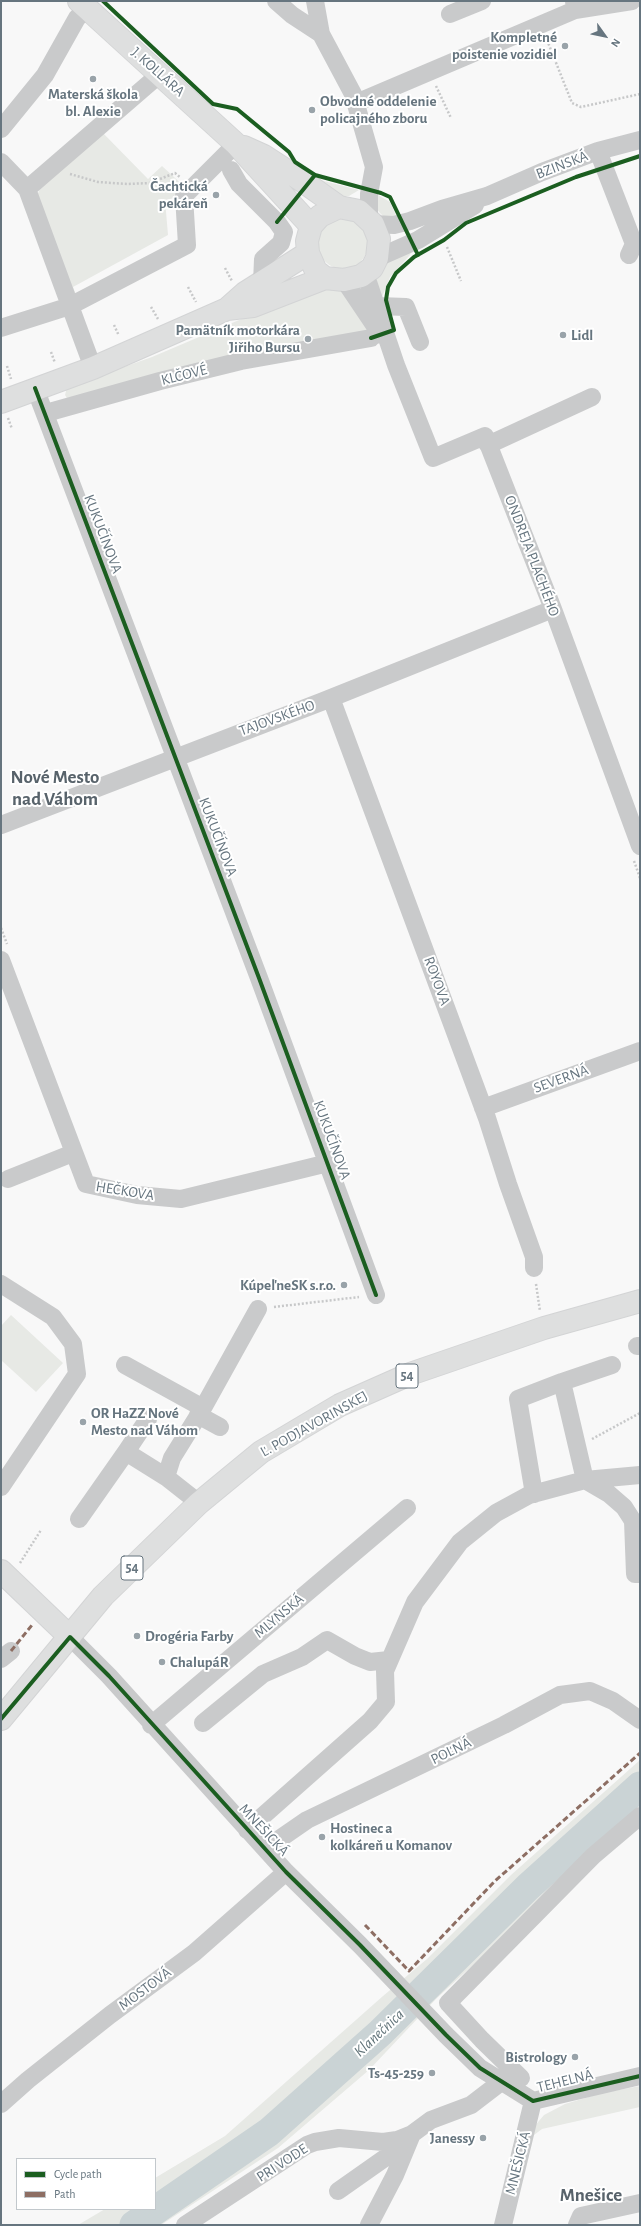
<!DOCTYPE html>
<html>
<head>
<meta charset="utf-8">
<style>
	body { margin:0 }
	#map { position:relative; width:641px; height:2226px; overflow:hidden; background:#f8f8f8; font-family:"Alegreya Sans",sans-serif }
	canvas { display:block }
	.frame { position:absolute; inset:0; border:2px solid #66757f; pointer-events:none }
	.legend { position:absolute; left:16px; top:2158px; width:140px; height:52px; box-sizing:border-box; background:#fff; border:1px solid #c2c8cc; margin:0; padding:5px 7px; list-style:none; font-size:12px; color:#66757f }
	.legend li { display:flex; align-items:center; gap:8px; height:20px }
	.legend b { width:20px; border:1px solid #c2c8cc }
	.north { position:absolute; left:585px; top:16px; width:40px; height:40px; -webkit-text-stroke:3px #fff; paint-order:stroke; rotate:123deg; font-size:11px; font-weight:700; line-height:16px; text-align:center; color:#66757f }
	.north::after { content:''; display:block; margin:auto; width:14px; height:18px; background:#66757f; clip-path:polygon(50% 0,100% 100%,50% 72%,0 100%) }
</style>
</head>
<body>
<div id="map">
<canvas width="641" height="2226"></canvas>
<div class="frame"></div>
<ul class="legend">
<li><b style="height:5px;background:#1b5e20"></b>Cycle path</li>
<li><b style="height:5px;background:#8d6e63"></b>Path</li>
</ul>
<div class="north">N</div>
</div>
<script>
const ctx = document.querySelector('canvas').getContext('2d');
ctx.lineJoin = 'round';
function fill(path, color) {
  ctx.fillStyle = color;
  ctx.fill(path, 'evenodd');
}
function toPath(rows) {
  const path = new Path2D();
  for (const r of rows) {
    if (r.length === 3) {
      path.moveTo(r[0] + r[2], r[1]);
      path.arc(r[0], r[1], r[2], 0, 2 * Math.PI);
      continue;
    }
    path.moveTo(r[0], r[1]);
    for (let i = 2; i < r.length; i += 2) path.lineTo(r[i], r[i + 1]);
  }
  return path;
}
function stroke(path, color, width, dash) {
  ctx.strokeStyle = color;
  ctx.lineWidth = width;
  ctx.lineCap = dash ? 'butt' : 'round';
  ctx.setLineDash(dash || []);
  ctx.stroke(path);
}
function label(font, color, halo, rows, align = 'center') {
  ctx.font = font + ' "Alegreya Sans",sans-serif';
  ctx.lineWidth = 4;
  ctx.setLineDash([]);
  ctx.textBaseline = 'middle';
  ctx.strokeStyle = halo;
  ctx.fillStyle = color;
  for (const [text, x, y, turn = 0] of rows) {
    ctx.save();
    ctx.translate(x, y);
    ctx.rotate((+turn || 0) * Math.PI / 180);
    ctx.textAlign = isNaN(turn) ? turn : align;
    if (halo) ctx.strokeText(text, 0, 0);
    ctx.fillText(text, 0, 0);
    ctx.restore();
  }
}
fill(toPath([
	[102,132,148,179,162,166,186,188,179,197,165,200,168,235,73,287,77,297,75,297,36,198,41,186],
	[317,180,320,180,359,190,349,196,341,196],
	[378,195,390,202,397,218,385,218,380,213,376,208],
	[343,244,25],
	[411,251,410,255,390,277,382,297,376,287,377,277,388,260],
	[319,286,340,289,373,334,67,398,65,395,67,387,152,357],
	[11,1315,63,1363,36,1392,1,1360,1,1326],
	[640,1760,640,1800,561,1884,436,1999,369,2070,278,2148,161,2225,78,2225,105,2209,155,2209,155,2178,225,2136,383,1996,427,1959,511,1875],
	[640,2086,640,2107,542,2129,534,2135,533,2128,544,2115,565,2104,602,2093]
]), '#e7e9e5');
stroke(toPath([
	[134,2225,269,2132,380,2033,528,1887,640,1786]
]), '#cad3d5', 29);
const major = toPath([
	[79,1,236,144,311,226],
	[244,147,264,156,301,180,339,207],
	[227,309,245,293,308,253],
	[1,402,93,368,227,309,253,306,325,278,344,280,361,276,372,268,377,258,379,239,373,224,359,211,339,207,320,216,311,226,307,241,308,253,316,271,325,278],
	[1,1571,70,1637],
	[1,1719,103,1596,199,1503,261,1452,340,1405,410,1374,544,1328,640,1301]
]);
stroke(major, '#d3d4d5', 24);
stroke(toPath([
	[547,40,572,103,581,107,640,94],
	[436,86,451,118],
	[70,174,98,182,127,184,150,183,175,173,181,178],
	[447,247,461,281],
	[225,268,232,281],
	[188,287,196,302],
	[151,307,158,319],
	[114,325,119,336],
	[51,352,55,363],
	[7,366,11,379],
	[8,418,12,429],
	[634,861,640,878],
	[1,928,7,944],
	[536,1284,540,1311],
	[274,1307,359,1297],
	[592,1439,640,1413],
	[20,1563,41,1530]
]), '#c7c8c9', 2.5, [2, 2]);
stroke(toPath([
	[276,1,292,15,321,34,353,94,374,167,369,194,369,220],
	[315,1,321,34],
	[575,10,632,1],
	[450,14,482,1],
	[356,103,575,10,574,1],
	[1,129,45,75,77,18,87,9],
	[598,151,634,244,629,255],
	[1,162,27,189,93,368],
	[231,170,239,184,277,222,284,232,281,243,263,259,262,283],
	[27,189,160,74],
	[373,224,394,225,410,221,442,209,487,196,542,172,598,151,640,140],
	[377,258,418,240,475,205],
	[365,273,396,365,433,458,485,436,553,609,640,846],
	[344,280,381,335],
	[378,306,406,307,420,342],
	[1,328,70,306,187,245,184,196,236,144],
	[35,388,259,978,376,1295],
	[46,413,160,381,241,361,371,338],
	[488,445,592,397],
	[331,698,487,1118,508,1184,534,1257,534,1268],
	[1,825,321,702,553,609],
	[1,960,86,1184,137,1195,181,1199,328,1163],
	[483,1108,640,1051],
	[8,1179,73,1153],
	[1,1284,53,1317,73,1344,77,1374,1,1487],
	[637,1346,640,1346],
	[125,1365,203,1408],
	[612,1365,562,1382,585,1480,640,1475],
	[198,1415,220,1427],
	[126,1452,148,1419],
	[534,1494,518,1399,562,1382],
	[199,1503,166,1477,172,1458,203,1408,258,1309],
	[79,1519,126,1452,166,1477],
	[70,1637,109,1676,286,1872,360,1945,446,2035,480,2068,533,2101,640,2076],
	[1,1659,11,1651],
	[203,1723,263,1674,302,1657,327,1640,355,1656,370,1662,389,1660],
	[151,1725,407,1508],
	[247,1830,370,1721,386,1702,385,1671,415,1602,460,1542,496,1513,529,1495,585,1480,609,1494,624,1507,633,1521,635,1574,640,1574],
	[265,1849,307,1820,504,1725,560,1695,590,1691,613,1701,640,1720],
	[521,2078,482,2040,448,2003,593,1856,640,1816],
	[1,2104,28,2080,110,2015,194,1953,286,1872],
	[338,2191,392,2153,405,2150],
	[185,2225,307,2145,315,2142,339,2138,383,2142,397,2140,412,2134,431,2120,471,2105,501,2082],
	[369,2225,395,2175,412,2134],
	[503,2225,533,2101],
	[577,2225,581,2216,640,2203]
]), '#c9cacb', 18);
stroke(major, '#dedfdf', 22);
stroke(toPath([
	[11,1651,32,1625],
	[365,1925,409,1971,495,1881,640,1753]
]), '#8d6e63', 3, [6, 3]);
stroke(toPath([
	[103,1,213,104,237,109,289,152,295,162,315,175,381,193,390,197,418,255],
	[277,222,315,175],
	[371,338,394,330,386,300,388,287,396,273,414,257,444,240,466,223,576,177,640,156],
	[35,388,259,978,376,1295],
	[1,1719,70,1637,109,1676,286,1872,360,1945,446,2035,480,2068,533,2101,640,2076]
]), '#1b5e20', 4);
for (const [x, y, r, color] of [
	[565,46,4,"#99a3a9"],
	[93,79,4,"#99a3a9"],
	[312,110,4,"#99a3a9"],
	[216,195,4,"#99a3a9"],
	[563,335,4,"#99a3a9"],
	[308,339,4,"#99a3a9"],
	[344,1285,4,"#99a3a9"],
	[83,1422,4,"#99a3a9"],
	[137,1636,4,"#99a3a9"],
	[162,1662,4,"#99a3a9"],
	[322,1837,4,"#99a3a9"],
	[575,2057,4,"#99a3a9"],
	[432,2073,4,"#99a3a9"],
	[483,2138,4,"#99a3a9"]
]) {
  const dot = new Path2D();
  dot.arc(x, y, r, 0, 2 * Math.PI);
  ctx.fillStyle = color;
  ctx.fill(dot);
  stroke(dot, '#fff', 1.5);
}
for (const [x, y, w] of [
	[407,1376,22],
	[132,1568,22]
]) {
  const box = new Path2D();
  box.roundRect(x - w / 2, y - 12, w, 24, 3);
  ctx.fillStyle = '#fff';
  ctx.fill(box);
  stroke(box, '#66757f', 1);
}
label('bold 14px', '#66757f', null, [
	["54",407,1376],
	["54",132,1568]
]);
label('bold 15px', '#66757f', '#fff', [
	["Kompletné",557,37],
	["poistenie vozidiel",557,54],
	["Materská škola",93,94,"center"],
	["bl. Alexie",93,111,"center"],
	["Obvodné oddelenie",320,101,"left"],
	["policajného zboru",320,118,"left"],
	["Čachtická",208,186],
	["pekáreň",208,203],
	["Pamätník motorkára",300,330],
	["Jiřiho Bursu",300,347],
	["Lidl",571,335,"left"],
	["KúpeľneSK s.r.o.",336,1285],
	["OR HaZZ Nové",91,1413,"left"],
	["Mesto nad Váhom",91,1430,"left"],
	["Drogéria Farby",145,1636,"left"],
	["ChalupáR",170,1662,"left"],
	["Hostinec a",330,1828,"left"],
	["kolkáreň u Komanov",330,1845,"left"],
	["Bistrology",567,2057],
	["Ts-45-259",424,2073],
	["Janessy",475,2138]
], 'right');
label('15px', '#66757f', '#fff', [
	["J. KOLLÁRA",158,72,42],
	["BZINSKÁ",562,165,-21],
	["KLČOVÉ",184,375,-14],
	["KUKUČÍNOVA",103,534,69],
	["ONDREJA PLACHÉHO",532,556,69],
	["TAJOVSKÉHO",277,718,-20],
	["KUKUČÍNOVA",218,837,69],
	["ROYOVA",437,981,70],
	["SEVERNÁ",561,1079,-20],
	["KUKUČÍNOVA",332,1140,70],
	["HEČKOVA",125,1191,9],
	["Ľ. PODJAVORINSKEJ",314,1424,-29],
	["MLYNSKÁ",279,1616,-40],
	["POĽNÁ",451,1751,-26],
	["MNEŠICKÁ",264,1830,47],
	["MOSTOVÁ",145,1989,-37],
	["TEHELNÁ",565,2081,-14],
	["PRI VODE",282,2163,-33],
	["MNEŠICKÁ",518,2163,-76]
]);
label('italic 16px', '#617379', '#fff', [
	["Klanečnica",379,2033,-43]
]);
label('bold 19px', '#58636b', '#fff', [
	["Nové Mesto",55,777],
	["nad Váhom",55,799],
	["Mnešice",591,2195]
]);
</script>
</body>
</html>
